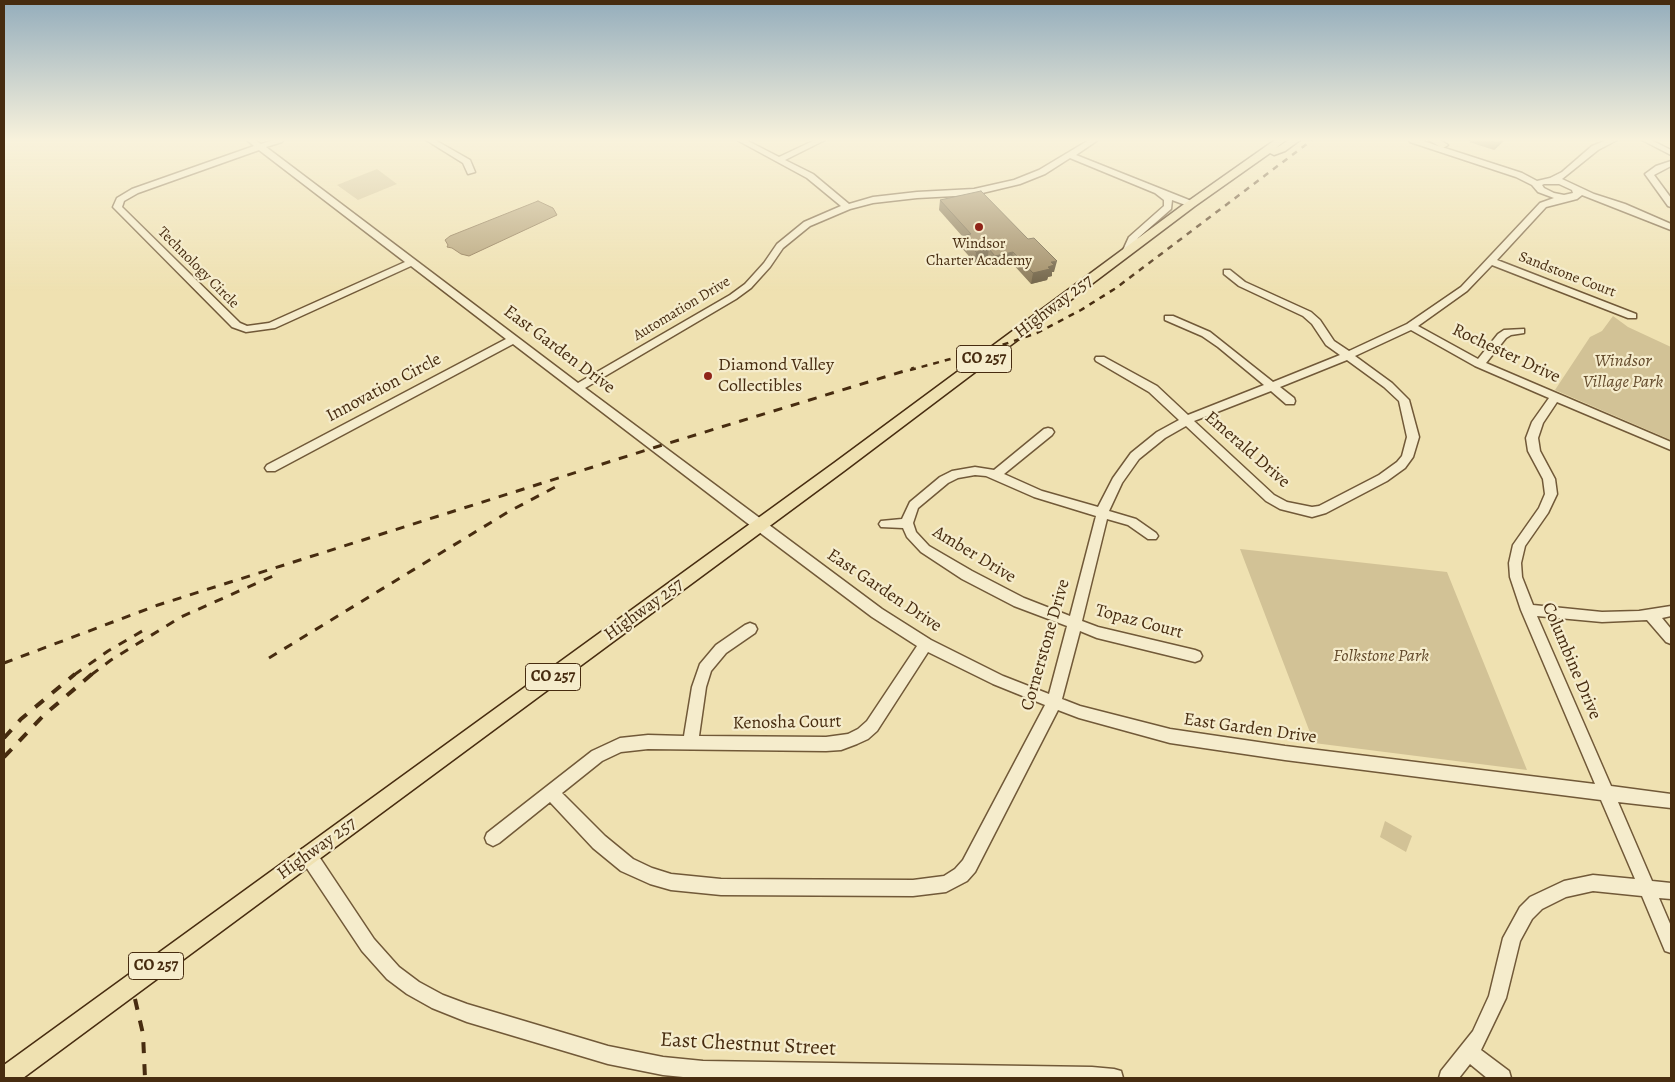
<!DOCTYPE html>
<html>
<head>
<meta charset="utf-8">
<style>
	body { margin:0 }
	#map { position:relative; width:1675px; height:1082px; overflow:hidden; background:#efe1b1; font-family:Alegreya,serif }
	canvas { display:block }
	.frame { position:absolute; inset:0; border:5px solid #472c10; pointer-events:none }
</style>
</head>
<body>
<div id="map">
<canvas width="1675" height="1082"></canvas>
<div class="frame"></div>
</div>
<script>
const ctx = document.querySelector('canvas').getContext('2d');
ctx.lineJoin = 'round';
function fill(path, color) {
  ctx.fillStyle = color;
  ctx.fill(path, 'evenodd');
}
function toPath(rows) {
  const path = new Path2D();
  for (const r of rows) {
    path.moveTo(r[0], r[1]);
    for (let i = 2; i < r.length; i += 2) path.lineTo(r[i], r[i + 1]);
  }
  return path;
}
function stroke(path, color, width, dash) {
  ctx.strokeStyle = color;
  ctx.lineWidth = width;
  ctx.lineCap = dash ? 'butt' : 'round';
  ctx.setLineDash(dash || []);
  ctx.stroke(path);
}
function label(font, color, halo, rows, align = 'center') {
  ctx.font = font + ' Alegreya,serif';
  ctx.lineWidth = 4.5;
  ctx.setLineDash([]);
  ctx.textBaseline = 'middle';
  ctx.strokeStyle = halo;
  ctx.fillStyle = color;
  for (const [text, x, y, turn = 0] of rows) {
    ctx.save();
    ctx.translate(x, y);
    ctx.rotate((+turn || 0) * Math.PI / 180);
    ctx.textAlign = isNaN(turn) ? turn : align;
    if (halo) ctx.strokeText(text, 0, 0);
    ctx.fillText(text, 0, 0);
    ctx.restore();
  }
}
fill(toPath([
	[377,169,397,184,358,200,337,185],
	[1613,316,1628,327,1671,347,1671,440,1555,390,1590,337,1602,331],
	[1240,549,1447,572,1527,770,1314,743],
	[1385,821,1412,836,1406,852,1380,837]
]), '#d2c296');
const water = toPath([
	[538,201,553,208,557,215,469,256,461,254,452,248,447,247,448,245,445,240,450,236,538,201]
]);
fill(water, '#b6a37a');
stroke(water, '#8a7350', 1);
const minor = toPath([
	[247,140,255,140,261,144,273,140,283,140,282,142,266,147,578,383,730,295,745,284,764,263,777,244,804,222,841,206,807,178,737,140,746,140,779,157,815,140,825,140,785,160,813,174,849,204,873,197,917,192,974,189,1014,180,1039,170,1089,140,1098,140,1076,155,1194,202,1195,204,1191,207,1172,200,1171,209,1138,238,1133,250,1128,253,1123,250,1129,237,1164,206,1164,200,1155,193,1070,158,1045,174,1020,184,974,195,917,198,873,203,850,209,810,226,783,248,770,267,751,288,736,299,585,388,882,609,931,640,1003,676,1049,694,1067,626,1014,606,962,579,921,552,907,537,903,528,881,527,879,524,881,521,902,519,910,502,940,477,952,471,975,467,994,470,1044,429,1048,428,1052,429,1054,432,1052,435,1004,474,1042,491,1098,507,1113,478,1131,453,1157,432,1179,420,1149,392,1096,361,1095,359,1096,357,1104,357,1157,386,1188,415,1264,385,1218,347,1202,336,1165,320,1165,316,1173,316,1210,332,1273,382,1340,355,1326,345,1312,324,1303,316,1239,286,1224,274,1224,270,1230,270,1245,282,1311,312,1320,320,1334,341,1349,351,1407,324,1461,287,1540,203,1554,198,1538,192,1532,185,1516,177,1410,142,1409,140,1420,140,1522,173,1537,181,1550,178,1562,172,1592,146,1607,140,1617,140,1598,150,1562,179,1594,194,1625,204,1671,224,1671,230,1582,195,1577,199,1546,207,1497,260,1636,314,1636,318,1628,318,1492,265,1467,291,1418,326,1478,359,1498,334,1504,330,1524,329,1524,333,1511,335,1506,338,1486,363,1671,442,1671,450,1557,402,1543,423,1538,438,1540,451,1555,479,1557,494,1548,513,1525,546,1521,563,1522,577,1533,605,1602,612,1639,611,1671,606,1671,616,1662,618,1671,629,1671,644,1666,642,1647,620,1602,622,1537,616,1611,786,1671,794,1671,808,1618,802,1652,881,1671,883,1671,899,1659,898,1671,926,1671,953,1665,951,1642,896,1593,891,1566,897,1542,909,1532,919,1520,941,1506,998,1481,1050,1509,1071,1511,1078,1487,1078,1470,1064,1459,1078,1439,1078,1441,1071,1473,1031,1489,996,1503,938,1520,907,1530,897,1564,881,1593,875,1635,879,1601,800,1285,760,1170,743,1079,718,1058,710,975,872,967,881,946,892,913,896,721,895,671,890,650,884,621,871,593,848,550,802,499,843,493,846,487,843,485,838,487,833,592,751,620,738,648,735,684,736,692,687,700,664,716,645,745,625,750,623,755,625,757,629,755,633,726,653,711,671,706,687,699,736,826,737,848,734,858,729,867,721,917,646,872,617,755,529,513,344,275,471,267,471,265,468,267,465,506,339,411,266,275,328,246,332,232,327,113,207,117,198,132,189,254,146,247,140],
	[259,150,405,262,269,323,247,326,240,323,122,207,124,201,138,193,259,150],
	[1544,184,1559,184,1572,190,1573,193,1564,195,1554,193,1544,188,1542,185,1544,184],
	[1411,330,1475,366,1549,398,1532,422,1526,438,1528,451,1543,479,1545,494,1539,508,1513,545,1509,563,1510,577,1521,610,1595,784,1285,746,1170,729,1080,706,1062,699,1080,631,1097,638,1195,662,1200,660,1202,656,1200,652,1195,650,1098,627,1082,621,1107,519,1128,525,1148,539,1156,539,1158,536,1156,533,1136,519,1109,511,1122,483,1139,459,1165,438,1186,426,1266,501,1280,509,1312,517,1326,513,1387,481,1405,468,1413,457,1419,437,1409,400,1392,383,1355,356,1411,330],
	[1347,360,1384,387,1399,401,1407,437,1402,456,1397,462,1379,475,1319,506,1312,507,1287,502,1274,495,1194,421,1271,391,1286,404,1294,404,1295,401,1294,398,1280,387,1347,360],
	[975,475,986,476,1034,497,1096,516,1070,616,1024,598,972,571,929,546,916,532,913,523,918,508,948,483,958,478,975,475],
	[928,652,993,684,1045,705,963,860,955,869,944,876,913,880,721,879,671,874,652,868,633,859,605,836,562,793,602,761,621,752,648,749,826,751,841,750,857,744,868,739,877,731,928,652],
	[426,140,435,140,470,160,475,172,468,174,463,163,426,140],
	[1642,140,1651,140,1671,150,1671,155,1642,140],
	[1671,161,1671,166,1654,175,1671,198,1671,207,1668,206,1645,174,1656,166,1671,161],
	[308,847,314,849,374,939,399,967,419,982,443,995,467,1004,608,1046,663,1057,703,1061,1092,1067,1114,1069,1121,1071,1123,1078,693,1078,663,1075,608,1064,467,1022,432,1008,407,994,387,979,362,951,302,861,300,855,302,849,308,847]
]);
const major = toPath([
	[1275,140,1286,140,1276,148,1289,140,1300,140,1285,151,1274,155,1270,153,1195,206,844,471,23,1078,4,1078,4,1065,834,463,1187,202,1275,140],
	[1429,140,1440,140,1448,145,1443,148,1440,147,1429,140]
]);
stroke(minor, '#715938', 3);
stroke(major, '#472c10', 3);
fill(minor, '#f5eccc');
fill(major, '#efe1b1');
stroke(toPath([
	[910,370,1002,345,1037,333,1081,310,1116,288,1312,140]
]), '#472c10', 2.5, [6, 6]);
stroke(toPath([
	[269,658,508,512,561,484],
	[4,663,158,605,656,447,914,368],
	[74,675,108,651,144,630],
	[91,675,111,660,181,617,275,575]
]), '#472c10', 3, [9, 9]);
stroke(toPath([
	[4,738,21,719,75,674],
	[4,757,44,715,92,674],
	[135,999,143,1034,145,1078]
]), '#472c10', 4, [11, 11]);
fill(toPath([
	[1468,140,1505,140,1494,150,1469,142,1470,141],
	[940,200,1054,272,1052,272,1052,276,1048,277,1047,280,1031,284,1011,262,993,267,987,260,975,263,960,246,962,236,939,210]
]), '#887756');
fill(toPath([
	[1502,140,1505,140,1494,150,1498,143],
	[989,249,987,260,975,263,976,252],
	[1013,252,1011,262,993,267,995,256],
	[1057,261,1054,272,1052,272,1052,276,1048,277,1047,280,1031,284,1033,273,1048,267,1051,262]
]), '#6f6146');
const building = toPath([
	[1488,140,1502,140,1498,143,1488,140],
	[981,191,1028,239,1034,238,1057,261,1051,262,1054,265,1048,267,1050,269,1033,273,1013,252,995,256,989,249,976,252,962,236,971,234,940,200,981,191]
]);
fill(building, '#9e8a64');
stroke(building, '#6f6146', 1);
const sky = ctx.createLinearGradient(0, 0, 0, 291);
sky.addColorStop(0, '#94adbc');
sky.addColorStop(0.48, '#f8f2dc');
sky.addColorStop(1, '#f8f2dc00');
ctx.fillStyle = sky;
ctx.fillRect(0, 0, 1675, 291);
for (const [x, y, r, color] of [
	[979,227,5,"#8f2418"],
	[708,376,5,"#8f2418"]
]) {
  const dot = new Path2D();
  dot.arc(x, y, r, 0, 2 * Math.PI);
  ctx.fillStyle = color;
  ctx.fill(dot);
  stroke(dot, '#f5eccc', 2);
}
label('15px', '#472c10', '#f5eccc', [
	["Windsor",979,244],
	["Charter Academy",979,261]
]);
label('15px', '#472c10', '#f5eccc', [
	["Technology Circle",198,268,45],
	["Sandstone Court",1567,275,21],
	["Automation Drive",682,309,-31]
]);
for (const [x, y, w] of [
	[984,359,55],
	[553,677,55],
	[156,966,55]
]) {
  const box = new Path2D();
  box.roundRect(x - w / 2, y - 13.5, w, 27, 4);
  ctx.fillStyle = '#f5eccc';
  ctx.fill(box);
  stroke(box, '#472c10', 1);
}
label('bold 16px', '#472c10', null, [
	["CO 257",984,359],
	["CO 257",553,677],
	["CO 257",156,966]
]);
label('18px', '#472c10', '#f5eccc', [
	["Highway 257",1054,307,-37],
	["East Garden Drive",559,350,37],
	["Rochester Drive",1506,354,25],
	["Innovation Circle",384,388,-28],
	["Emerald Drive",1247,450,41],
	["Amber Drive",974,555,31],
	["East Garden Drive",884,591,34],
	["Highway 257",644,610,-36],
	["Topaz Court",1139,622,15],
	["Cornerstone Drive",1046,645,-74],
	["Columbine Drive",1571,661,67],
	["Kenosha Court",787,723,-1],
	["East Garden Drive",1250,729,8],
	["Highway 257",317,849,-36]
]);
label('italic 18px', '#634a2b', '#f5eccc', [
	["Windsor",1623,362],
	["Village Park",1623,383],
	["Folkstone Park",1381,657]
]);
label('18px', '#472c10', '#f5eccc', [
	["Diamond Valley",718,366],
	["Collectibles",718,387]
], 'left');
label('21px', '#472c10', '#f5eccc', [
	["East Chestnut Street",748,1045,3]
]);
</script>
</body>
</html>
